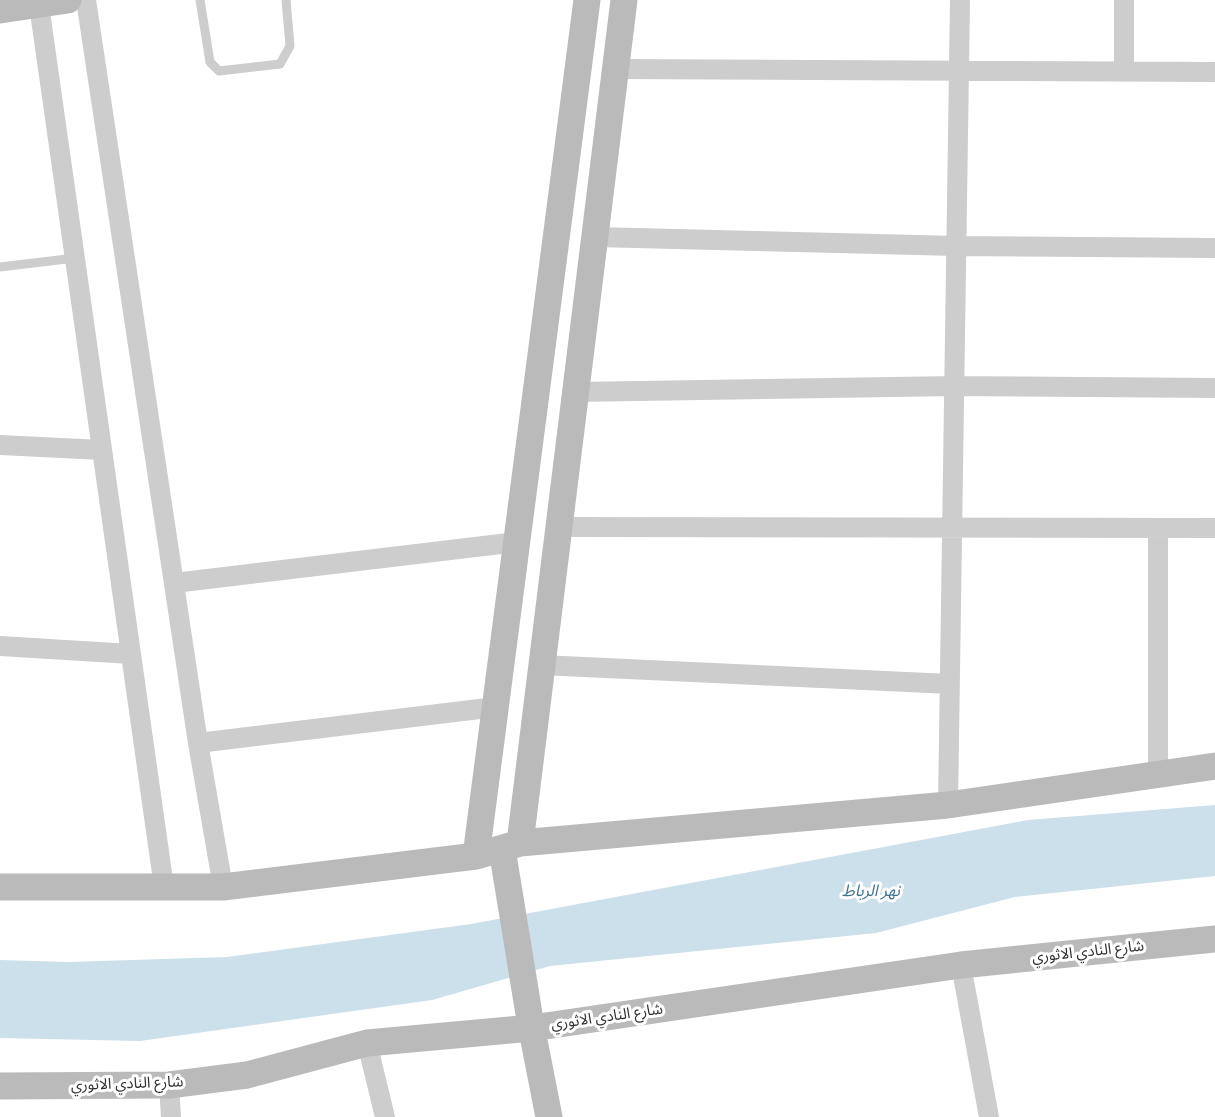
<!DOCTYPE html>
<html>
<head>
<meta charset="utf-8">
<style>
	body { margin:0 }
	canvas { display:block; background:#fff }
</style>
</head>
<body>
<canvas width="1215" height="1117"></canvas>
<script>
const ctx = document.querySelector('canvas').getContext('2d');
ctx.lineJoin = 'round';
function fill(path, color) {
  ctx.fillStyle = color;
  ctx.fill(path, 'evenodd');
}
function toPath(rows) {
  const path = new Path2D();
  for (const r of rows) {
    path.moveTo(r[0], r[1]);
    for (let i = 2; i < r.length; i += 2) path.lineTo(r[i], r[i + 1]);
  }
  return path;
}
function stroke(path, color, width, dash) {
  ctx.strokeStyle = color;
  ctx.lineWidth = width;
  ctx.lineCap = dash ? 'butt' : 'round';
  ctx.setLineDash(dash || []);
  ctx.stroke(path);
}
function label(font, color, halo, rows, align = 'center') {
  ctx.font = font + ' "Fira Sans Condensed","Noto Sans Arabic",sans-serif';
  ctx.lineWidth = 6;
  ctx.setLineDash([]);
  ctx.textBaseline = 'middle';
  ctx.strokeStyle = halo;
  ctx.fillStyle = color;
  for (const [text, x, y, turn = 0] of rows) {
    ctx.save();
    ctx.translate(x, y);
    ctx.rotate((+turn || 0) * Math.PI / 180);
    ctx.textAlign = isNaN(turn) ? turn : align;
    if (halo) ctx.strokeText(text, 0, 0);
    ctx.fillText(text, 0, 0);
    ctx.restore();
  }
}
fill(toPath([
	[1215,805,1215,876,1015,897,876,933,550,966,432,1000,140,1041,0,1038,0,960,68,962,227,957,471,924,1028,820]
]), '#cce0ec');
stroke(toPath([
	[200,0,210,62,219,71,280,64,290,46,286,0],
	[0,267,75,258]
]), '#cdcdcd', 9);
stroke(toPath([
	[86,0,198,743,223,887],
	[39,5,164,887],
	[615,69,1215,72],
	[1124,72,1124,0],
	[595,237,957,246,1215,248],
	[575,392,955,386,1215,388],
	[0,445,102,450],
	[559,527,1215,528],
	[174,583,517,542],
	[0,646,131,654],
	[541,665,950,684],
	[198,743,496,707],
	[1158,773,1158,528],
	[948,805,960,0],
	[961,965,989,1117],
	[367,1043,385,1117],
	[169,1085,171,1117]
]), '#cdcdcd', 20);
stroke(toPath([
	[0,10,68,0],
	[520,843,624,0],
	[502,849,530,1020,549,1117],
	[476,856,587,0],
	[0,887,223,887,476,856,520,843,948,805,1215,766],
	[0,1086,169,1085,247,1075,367,1043,532,1028,961,965,1215,939]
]), '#bababa', 27);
label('15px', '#303030', '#fff', [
	["شارع النادي الاثوري",1088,952,-6],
	["شارع النادي الاثوري",607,1017,-8],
	["شارع النادي الاثوري",127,1084,-2]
]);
label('italic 16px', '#407291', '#fff', [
	["نهر الرباط",871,892]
]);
</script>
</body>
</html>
